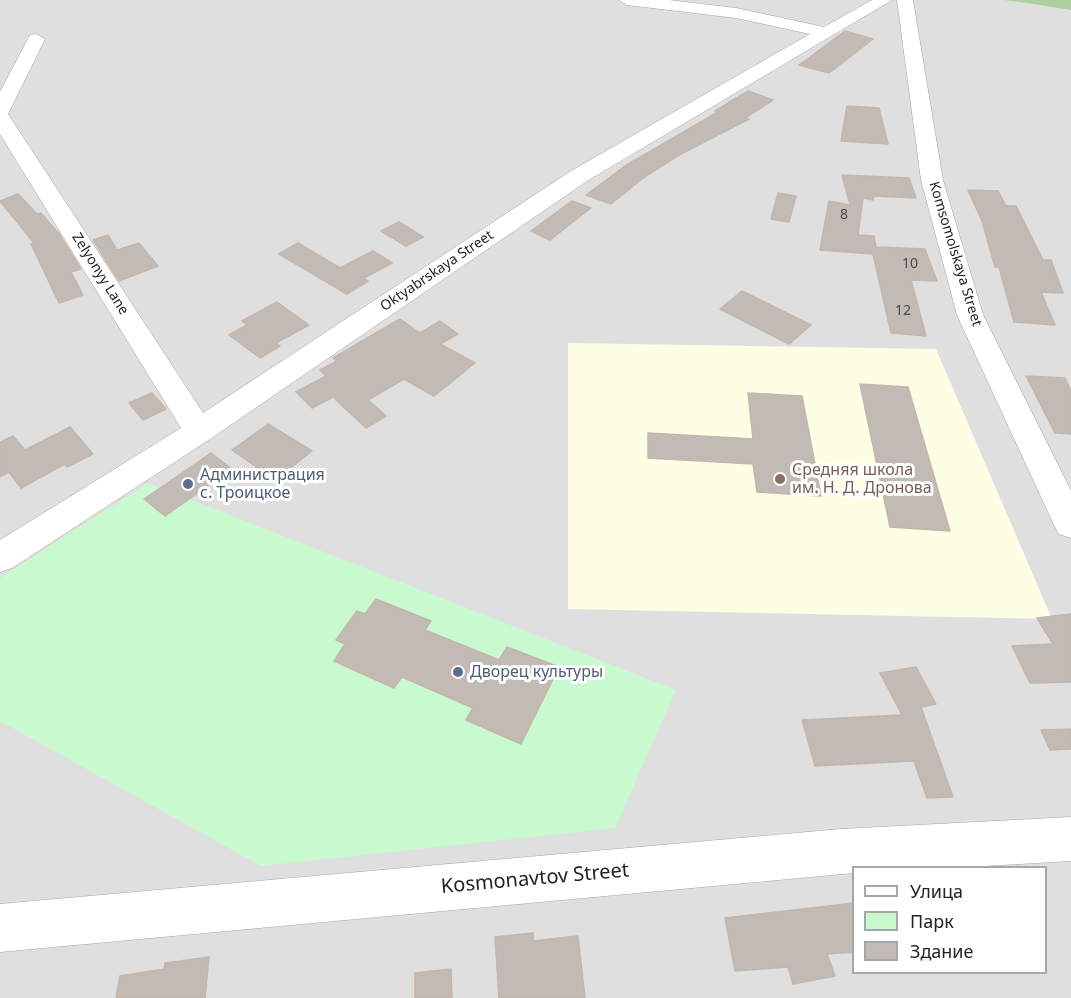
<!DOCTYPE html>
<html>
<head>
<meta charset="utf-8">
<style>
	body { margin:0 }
	#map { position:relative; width:1071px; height:998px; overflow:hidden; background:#f2efe9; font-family:"Noto Sans",sans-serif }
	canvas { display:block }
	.legend { position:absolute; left:852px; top:866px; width:195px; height:108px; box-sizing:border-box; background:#fff; border:2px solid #a7a7a7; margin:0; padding:8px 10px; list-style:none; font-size:18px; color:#222 }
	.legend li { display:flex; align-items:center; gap:12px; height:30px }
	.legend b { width:30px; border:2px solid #a7a7a7 }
</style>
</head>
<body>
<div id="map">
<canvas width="1071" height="998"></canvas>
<ul class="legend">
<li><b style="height:8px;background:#fff"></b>Улица</li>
<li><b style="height:16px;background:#c9f9ce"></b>Парк</li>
<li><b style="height:16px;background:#c2bbb5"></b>Здание</li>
</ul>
</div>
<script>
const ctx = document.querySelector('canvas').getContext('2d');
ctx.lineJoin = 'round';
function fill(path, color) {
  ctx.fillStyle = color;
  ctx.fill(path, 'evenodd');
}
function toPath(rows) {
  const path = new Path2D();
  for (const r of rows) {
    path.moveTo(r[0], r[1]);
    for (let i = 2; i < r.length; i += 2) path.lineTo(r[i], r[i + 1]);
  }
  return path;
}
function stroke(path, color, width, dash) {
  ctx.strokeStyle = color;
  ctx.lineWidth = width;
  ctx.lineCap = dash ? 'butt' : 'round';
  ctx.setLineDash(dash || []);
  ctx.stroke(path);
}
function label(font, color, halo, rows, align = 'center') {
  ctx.font = font + ' "Noto Sans",sans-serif';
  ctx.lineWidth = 6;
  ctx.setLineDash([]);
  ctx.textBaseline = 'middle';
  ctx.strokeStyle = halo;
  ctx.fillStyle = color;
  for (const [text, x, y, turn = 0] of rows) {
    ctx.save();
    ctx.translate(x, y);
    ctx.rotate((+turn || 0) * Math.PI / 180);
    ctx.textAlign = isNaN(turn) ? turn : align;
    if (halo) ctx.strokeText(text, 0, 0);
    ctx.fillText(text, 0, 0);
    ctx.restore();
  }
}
fill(toPath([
	[0,0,1071,0,1071,998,0,998],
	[854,868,1046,868,1046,972,854,972]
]), '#e0dfdf');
fill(toPath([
	[568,343,936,349,1052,619,568,609]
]), '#fefee5');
fill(toPath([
	[1004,0,1071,0,1071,10,1027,3]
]), '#add09f');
fill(toPath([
	[148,483,676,690,615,828,261,866,0,721,0,578]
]), '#c9f9ce');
const building = toPath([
	[845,31,873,39,829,73,799,65,845,31],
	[748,91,773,100,745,118,749,119,679,155,643,178,611,204,586,195,625,166,718,112,715,111,748,91],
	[847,106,879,108,888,144,841,141,847,106],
	[842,175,909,178,916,198,874,196,873,200,863,198,858,235,874,236,876,247,925,249,937,281,911,280,926,336,891,333,873,254,820,250,829,201,850,205,842,175],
	[968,190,998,191,1006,206,1016,206,1043,260,1051,260,1063,293,1041,292,1055,325,1014,322,999,267,995,267,982,221,968,190],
	[778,193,796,196,789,222,771,219,778,193],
	[18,194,37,214,41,213,59,234,81,269,71,272,83,295,59,303,31,244,34,243,0,201,18,194],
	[572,201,591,208,550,240,531,231,572,201],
	[399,222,423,237,406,246,381,231,399,222],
	[108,235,117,250,139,243,158,266,119,281,93,240,108,235],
	[298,243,340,268,373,251,392,263,364,278,368,281,347,294,279,254,298,243],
	[742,291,811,325,789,344,720,309,742,291],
	[277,302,309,325,276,343,280,346,260,358,229,335,247,325,242,321,277,302],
	[400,319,420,333,440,321,458,334,440,344,475,363,434,396,404,379,368,400,386,416,366,428,333,397,312,408,296,392,326,376,320,370,337,361,333,358,400,319],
	[1026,376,1065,378,1071,391,1071,434,1055,433,1026,376],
	[860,384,908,387,950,531,890,527,860,384],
	[152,393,166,409,143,420,129,403,152,393],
	[748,393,802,396,821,496,757,492,753,464,648,458,648,433,753,439,748,393],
	[268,424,312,451,275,480,232,450,268,424],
	[70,427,93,454,67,467,65,464,21,488,9,472,0,477,0,442,13,436,25,450,70,427],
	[211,453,232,469,165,516,144,499,211,453],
	[376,599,431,621,425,630,499,660,507,647,559,667,521,744,466,720,473,708,402,677,394,688,334,661,345,644,336,640,357,611,365,614,376,599],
	[1071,614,1071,682,1030,683,1012,646,1053,644,1037,618,1071,614],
	[916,667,936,704,921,707,953,797,927,798,914,761,815,766,802,720,902,715,880,673,916,667],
	[1071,729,1071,749,1050,750,1041,730,1071,729],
	[854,903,854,952,827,954,835,976,793,984,788,967,735,971,725,918,854,903],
	[533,933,533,941,578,936,585,998,499,998,495,937,533,933],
	[209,957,205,998,116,998,120,976,164,969,165,963,209,957],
	[451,969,452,998,415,998,415,973,451,969]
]);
fill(building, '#c2bbb5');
stroke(building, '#c3b6ac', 1.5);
const minor = toPath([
	[619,0,669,0,736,8,824,27,872,0,892,0,587,181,210,439,12,568,0,572,0,540,181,428,0,134,0,92,30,35,36,34,45,39,8,114,203,413,571,171,810,34,736,18,627,5,619,0],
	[897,0,913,0,943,180,983,315,1071,491,1071,538,1059,534,1054,525,957,315,921,180,897,0],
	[1071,817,1071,861,950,868,854,868,854,873,0,952,0,904,841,829,1071,817]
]);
stroke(minor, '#a6a6a6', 1);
fill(minor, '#fff');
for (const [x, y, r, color] of [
	[780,479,6,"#8d6e63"],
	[188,484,6,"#5c6f8a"],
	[458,672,6,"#5c6f8a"]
]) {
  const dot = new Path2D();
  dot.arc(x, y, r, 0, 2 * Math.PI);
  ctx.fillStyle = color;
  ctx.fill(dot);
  stroke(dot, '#fff', 2);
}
label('14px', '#4a4847', null, [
	["8",844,215],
	["10",910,264],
	["12",903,311]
]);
label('14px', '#222', '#fff', [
	["Komsomolskaya Street",955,254,73],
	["Oktyabrskaya Street",437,271,-34],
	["Zelyonyy Lane",100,274,58]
]);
label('16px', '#785e54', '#fff', [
	["Средняя школа",792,470],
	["им. Н. Д. Дронова",792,488]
], 'left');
label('16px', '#4e5e75', '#fff', [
	["Администрация",200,475],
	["с. Троицкое",200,493],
	["Дворец культуры",470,672]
], 'left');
label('20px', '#222', '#fff', [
	["Kosmonavtov Street",535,879,-5]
]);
</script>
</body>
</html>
